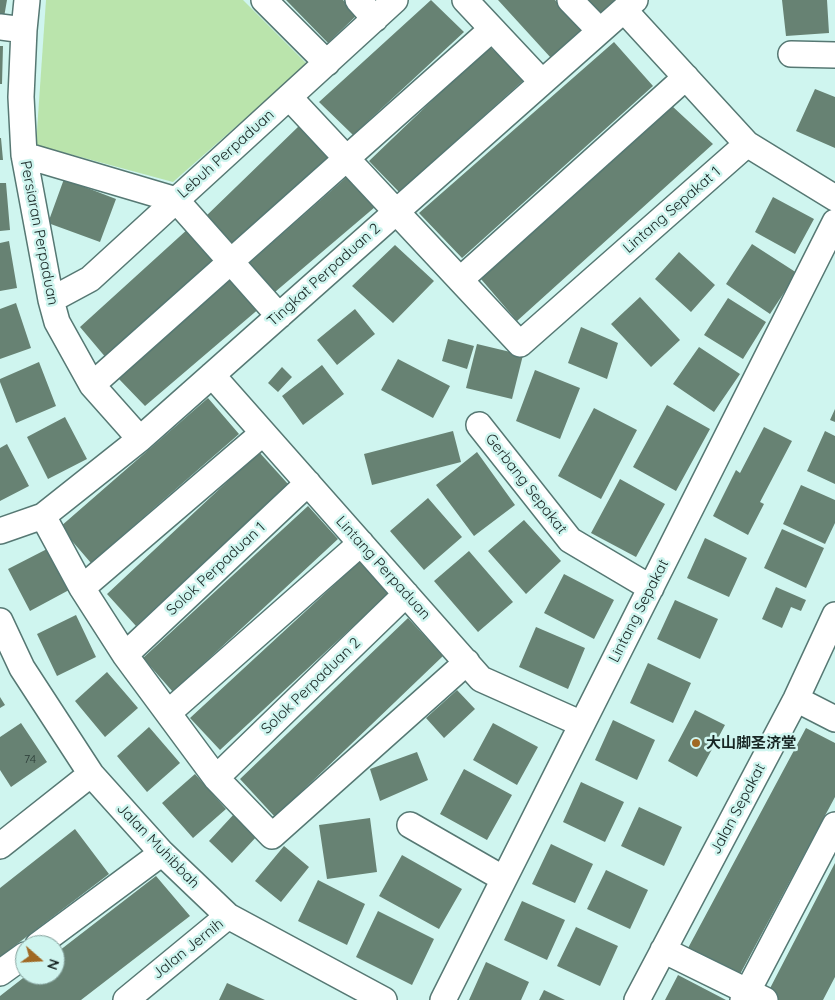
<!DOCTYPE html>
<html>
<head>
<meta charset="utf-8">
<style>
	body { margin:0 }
	#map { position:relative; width:835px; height:1000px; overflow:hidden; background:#cff5ef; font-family:Quicksand,sans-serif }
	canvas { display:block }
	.north { position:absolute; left:15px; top:935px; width:50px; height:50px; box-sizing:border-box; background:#cff5ef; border:1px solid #85a29d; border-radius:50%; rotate:109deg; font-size:14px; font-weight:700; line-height:20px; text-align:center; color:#172523 }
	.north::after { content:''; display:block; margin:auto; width:18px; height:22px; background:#a06924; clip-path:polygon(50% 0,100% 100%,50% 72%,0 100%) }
</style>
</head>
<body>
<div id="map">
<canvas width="835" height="1000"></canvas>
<div class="north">N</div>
</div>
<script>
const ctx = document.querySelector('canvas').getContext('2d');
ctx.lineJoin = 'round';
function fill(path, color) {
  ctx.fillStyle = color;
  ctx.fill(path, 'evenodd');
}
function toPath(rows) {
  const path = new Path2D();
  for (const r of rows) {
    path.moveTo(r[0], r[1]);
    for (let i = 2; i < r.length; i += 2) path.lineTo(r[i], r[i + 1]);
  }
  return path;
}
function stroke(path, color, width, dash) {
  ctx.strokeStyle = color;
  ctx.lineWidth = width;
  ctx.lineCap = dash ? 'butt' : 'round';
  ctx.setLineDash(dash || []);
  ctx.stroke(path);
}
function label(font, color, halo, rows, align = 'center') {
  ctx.font = font + ' Quicksand,"Noto Sans SC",sans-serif';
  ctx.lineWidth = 5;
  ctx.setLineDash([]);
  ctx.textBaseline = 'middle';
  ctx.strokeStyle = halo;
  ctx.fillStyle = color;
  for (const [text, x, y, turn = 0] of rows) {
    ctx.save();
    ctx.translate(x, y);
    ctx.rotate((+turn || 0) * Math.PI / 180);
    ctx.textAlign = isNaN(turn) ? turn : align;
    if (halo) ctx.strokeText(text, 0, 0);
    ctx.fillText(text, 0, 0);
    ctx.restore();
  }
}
fill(toPath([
	[46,0,243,0,307,64,173,182,36,145]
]), '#bae4ac');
fill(toPath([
	[0,0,7,0,3,23,0,23],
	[286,0,343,0,357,15,328,43],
	[431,0,464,32,353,135,319,102],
	[498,0,555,0,583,30,551,58],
	[584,0,619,0,602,17],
	[782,0,827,0,829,33,786,36],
	[614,42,653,86,462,258,419,213],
	[0,46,3,46,2,84,0,84],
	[489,46,525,79,399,192,369,161],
	[815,89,835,97,835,148,796,131],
	[672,106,713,144,517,321,481,279],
	[299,126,328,158,232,245,205,217],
	[0,138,1,138,3,160,0,160],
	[349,175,375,207,275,292,247,265],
	[64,179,116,199,100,242,48,223],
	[0,183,6,183,10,230,0,231],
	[773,197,814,219,795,254,755,232],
	[189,228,217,257,107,359,80,327],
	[9,241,17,288,0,291,0,243],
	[752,244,797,273,770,314,726,284],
	[395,245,434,281,393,323,352,286],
	[679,252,715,285,691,312,655,279],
	[231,275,261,307,145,406,118,378],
	[640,297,680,340,651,367,611,324],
	[728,298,766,322,743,359,704,335],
	[16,303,31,348,0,359,0,309],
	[355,309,375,334,337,365,317,340],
	[581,327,618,343,607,379,568,363],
	[448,339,474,346,467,369,442,361],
	[477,344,523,355,512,399,466,388],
	[699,347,740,374,714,412,673,384],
	[398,359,450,386,433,418,381,390],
	[39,362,56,406,16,423,0,382,0,379],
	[322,365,344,394,303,425,282,396],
	[282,367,292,377,278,392,268,383],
	[535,370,580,388,560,439,516,421],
	[208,398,239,434,91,563,60,527],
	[667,405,710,429,676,491,633,467],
	[594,408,637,430,601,499,558,476],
	[835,409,835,422,830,420],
	[65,417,87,459,48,479,27,437],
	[764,427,792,441,760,502,764,504,748,535,713,516,736,470,740,473],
	[453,431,461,462,372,485,364,454],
	[825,431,835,436,835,484,807,471],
	[7,444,29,486,0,501,0,448],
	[259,452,288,484,136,626,107,594],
	[477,452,515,505,474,536,436,485],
	[620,479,665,504,636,557,591,533],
	[801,485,835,500,835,523,825,544,783,524],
	[428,498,462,537,424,570,390,531],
	[308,506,338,539,173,692,143,658],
	[524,520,561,561,526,594,488,551],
	[782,529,824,548,806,588,764,568],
	[705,538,747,558,729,597,687,578],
	[47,549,69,590,30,611,8,569],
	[469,551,513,602,478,632,434,581],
	[360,561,389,593,220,750,190,718],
	[564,574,614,600,594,639,544,613],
	[776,587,806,600,801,611,791,607,782,628,762,619],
	[675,600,718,619,700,659,657,639],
	[76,615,96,657,57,676,37,634],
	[408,618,443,656,275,817,240,779],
	[536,627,585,648,568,689,519,667],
	[648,663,691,683,673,723,630,703],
	[107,672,138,708,105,737,75,701],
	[457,690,475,709,444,738,426,718],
	[0,697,5,705,0,708],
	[695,710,725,725,697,777,668,761],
	[613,720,655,740,637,780,595,760],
	[21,723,47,762,11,787,0,770,0,737],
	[493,723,538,747,517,785,473,760],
	[149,727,180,763,147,792,117,756],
	[806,728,835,743,835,797,738,978,687,950],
	[417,752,428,780,380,801,370,769],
	[464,769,512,795,487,840,440,814],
	[195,774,226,809,193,838,162,803],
	[581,782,624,802,605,842,563,822],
	[639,807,682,827,664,866,621,846],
	[235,813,258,835,232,863,209,841],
	[370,818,377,872,327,879,319,825],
	[75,829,109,874,0,957,0,888],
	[551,844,593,864,575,903,532,884],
	[284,846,309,867,281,902,255,881],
	[402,855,462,889,439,929,379,896],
	[835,863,835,977,823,1000,774,1000,766,996],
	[606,870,648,890,630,929,587,909],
	[156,876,190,916,81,1000,0,1000,0,996,27,975,55,975,55,954],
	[318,880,365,904,347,945,298,921],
	[522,901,565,920,547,960,504,940],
	[378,911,434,939,412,985,356,957],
	[576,927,618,946,600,986,557,966],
	[486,962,529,982,521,1000,469,1000],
	[678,975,726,1000,665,1000],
	[227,983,265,1000,219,1000],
	[544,990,565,1000,539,1000]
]), '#678273');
const minor = toPath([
	[27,0,24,30,21,97,24,155,51,300,57,322,92,385,140,439],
	[264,0,327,63],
	[358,0,375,19],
	[465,0,542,82],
	[570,0,600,31],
	[624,10,747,144,835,198],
	[0,27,24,30],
	[791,54,835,55],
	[289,97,520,344,747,144],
	[24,155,176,200,279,316],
	[460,280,686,77],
	[51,300,90,279,395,0],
	[212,375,481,679,582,724],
	[92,385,492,29],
	[479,425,570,540,651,588],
	[43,516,82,588,125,655,216,778,272,836,467,662],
	[0,531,43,516,140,439,635,0],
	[82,588,263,433],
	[0,621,22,668,91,774,162,853,228,916,384,1000],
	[125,655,308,483],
	[796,699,835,719],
	[168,713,361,543],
	[216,778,406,594],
	[410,825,504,879],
	[0,846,91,774],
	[38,945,162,853],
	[663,950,765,1000],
	[0,973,25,955],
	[126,1000,228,916],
	[443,1000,835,222],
	[637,1000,796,699,835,615],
	[743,1000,835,825]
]);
stroke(minor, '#567873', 28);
stroke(minor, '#fff', 25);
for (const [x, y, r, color] of [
	[696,743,5,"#a06924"]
]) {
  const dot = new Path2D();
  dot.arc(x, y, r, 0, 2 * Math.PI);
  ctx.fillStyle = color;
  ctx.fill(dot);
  stroke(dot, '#cff5ef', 2);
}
label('12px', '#2b3c37', null, [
	["74",30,759]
]);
label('15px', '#172523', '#cff5ef', [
	["Lebuh Perpaduan",226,154,-42],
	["Lintang Sepakat 1",672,210,-41],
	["Persiaran Perpaduan",39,233,79],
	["Tingkat Perpaduan 2",324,275,-42],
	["Gerbang Sepakat",526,484,52],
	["Lintang Perpaduan",383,568,48],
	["Solok Perpaduan 1",216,569,-43],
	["Lintang Sepakat",639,611,-63],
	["Solok Perpaduan 2",311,686,-44],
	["Jalan Sepakat",738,809,-62],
	["Jalan Muhibbah",158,846,46],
	["Jalan Jernih",188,949,-39]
]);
label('bold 15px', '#172523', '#cff5ef', [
	["大山脚圣济堂",706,743]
], 'left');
</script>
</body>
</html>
